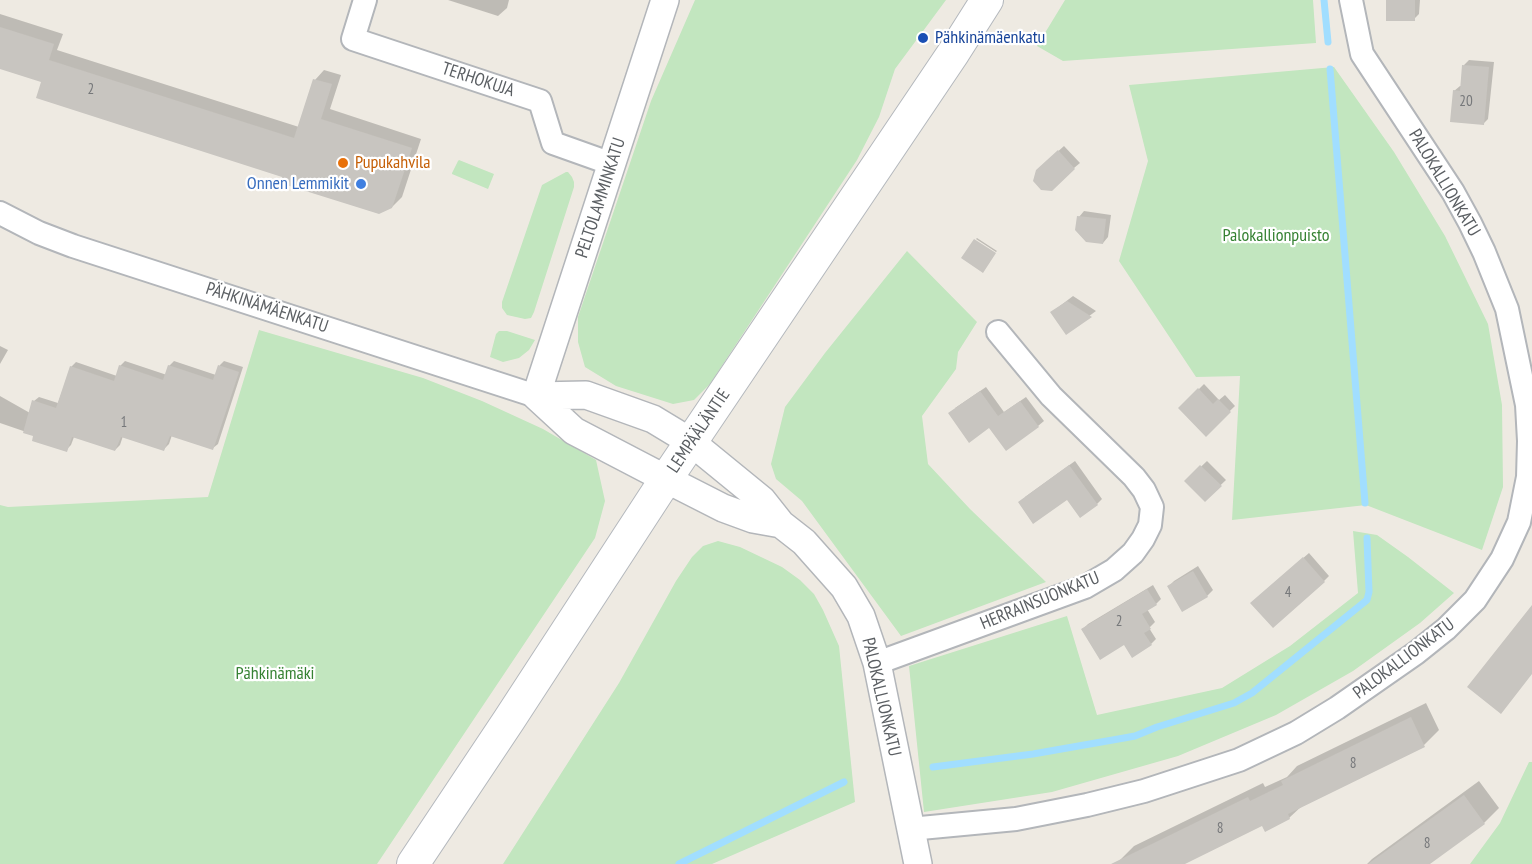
<!DOCTYPE html>
<html>
<head>
<meta charset="utf-8">
<style>
	body { margin:0 }
	canvas { display:block; background:#eeeae2 }
</style>
</head>
<body>
<canvas width="1532" height="864"></canvas>
<script>
const ctx = document.querySelector('canvas').getContext('2d');
ctx.lineJoin = 'round';
function fill(path, color) {
  ctx.fillStyle = color;
  ctx.fill(path, 'evenodd');
}
function toPath(rows) {
  const path = new Path2D();
  for (const r of rows) {
    path.moveTo(r[0], r[1]);
    for (let i = 2; i < r.length; i += 2) path.lineTo(r[i], r[i + 1]);
  }
  return path;
}
function stroke(path, color, width, dash) {
  ctx.strokeStyle = color;
  ctx.lineWidth = width;
  ctx.lineCap = dash ? 'butt' : 'round';
  ctx.setLineDash(dash || []);
  ctx.stroke(path);
}
function label(font, color, halo, rows, align = 'center') {
  ctx.font = font + ' "PT Sans Narrow",sans-serif';
  ctx.lineWidth = 4.5;
  ctx.setLineDash([]);
  ctx.textBaseline = 'middle';
  ctx.strokeStyle = halo;
  ctx.fillStyle = color;
  for (const [text, x, y, turn = 0] of rows) {
    ctx.save();
    ctx.translate(x, y);
    ctx.rotate((+turn || 0) * Math.PI / 180);
    ctx.textAlign = isNaN(turn) ? turn : align;
    if (halo) ctx.strokeText(text, 0, 0);
    ctx.fillText(text, 0, 0);
    ctx.restore();
  }
}
fill(toPath([
	[695,0,946,0,895,69,879,117,857,160,710,384,694,400,673,404,616,386,585,367,578,342,578,317,651,101],
	[1065,0,1313,0,1316,43,1063,61,1037,46],
	[1334,67,1394,152,1445,236,1488,324,1502,405,1503,487,1482,550,1366,505,1232,520,1240,376,1196,377,1119,261,1148,161,1129,85],
	[459,160,494,174,488,189,452,174,452,173,458,161],
	[566,172,568,172,572,177,574,182,574,187,534,312,531,318,525,319,507,315,502,308,502,302,542,185],
	[907,251,977,322,958,352,956,369,922,416,928,464,970,509,1046,582,901,636,802,501,776,479,771,464,785,407,825,353],
	[259,330,423,378,482,401,543,429,596,460,605,501,595,538,377,864,0,864,0,505,8,507,208,497],
	[499,331,507,331,535,340,529,350,519,358,503,362,490,357,496,334],
	[1353,531,1377,535,1408,557,1454,593,1420,623,1353,671,1276,715,1178,756,1052,792,924,812,909,666,1067,616,1097,715,1222,688,1290,646,1358,593],
	[718,541,740,547,782,567,800,580,814,594,823,610,839,646,855,802,712,864,503,864,619,683,676,581,692,557,703,546],
	[1529,762,1532,762,1532,864,1470,864,1500,823]
]), '#c2e6bf');
fill(toPath([
	[448,0,509,0,507,8,498,16],
	[1388,0,1420,0,1419,14,1414,19],
	[0,14,63,34,57,50,299,127,315,80,324,70,341,75,330,109,421,139,402,197,392,207,283,176,43,81,0,68],
	[1469,60,1494,62,1488,119,1483,124,1454,91,1460,86,1462,86,1464,65],
	[1064,146,1080,163,1074,168,1043,165],
	[1084,211,1111,215,1108,237,1103,243,1079,217],
	[977,238,997,251,996,252,976,239],
	[1073,296,1096,311,1066,333,1052,312],
	[0,346,8,350,0,364],
	[125,361,167,375,169,366,174,361,216,375,220,365,224,361,243,367,218,444,213,448,172,435,169,444,164,449,123,436,120,445,115,450,74,437,71,445,66,450,35,435,0,423,0,396,30,413,34,401,39,397,58,403,71,367,76,362,117,376,120,366],
	[1204,384,1219,400,1225,395,1235,406,1206,434,1180,408],
	[986,387,1004,412,1026,397,1044,421,1038,426,989,426,955,408],
	[1075,461,1102,499,1097,504,1067,498,1025,497],
	[1207,461,1226,480,1205,500,1186,481],
	[1309,553,1329,576,1324,581,1257,598],
	[1198,566,1213,590,1207,596,1183,610,1169,586,1174,581],
	[1153,585,1161,599,1156,604,1147,609,1155,622,1149,628,1156,639,1151,644,1124,643,1083,629,1088,624],
	[1426,703,1439,730,1424,745,1303,805,1289,818,1263,824,1182,864,1121,864,1119,861,1134,846,1263,783,1265,787,1287,777,1297,766],
	[1479,781,1499,808,1484,823,1427,864,1367,864,1372,859]
]), '#0003');
stroke(toPath([
	[1324,0,1328,42],
	[1330,69,1365,503],
	[933,767,1033,754,1124,738,1135,736,1157,727,1234,703,1252,693,1367,600,1369,592,1367,538],
	[679,864,844,782]
]), '#a1deff', 7);
fill(toPath([
	[1386,0,1415,0,1415,21,1386,21],
	[0,27,54,44,49,60,294,138,313,79,332,84,321,119,412,148,392,208,379,214,280,183,282,177,36,98,41,82,0,69],
	[1462,65,1489,67,1484,125,1450,122,1453,90,1460,91],
	[1058,150,1075,169,1052,191,1041,190,1033,181,1036,170],
	[1077,216,1106,219,1103,244,1086,242,1075,230],
	[974,239,996,253,983,273,961,258],
	[1067,301,1092,317,1066,335,1050,312],
	[119,365,163,380,168,365,213,380,218,365,239,372,213,450,170,436,164,451,121,437,115,451,72,437,67,452,32,441,33,436,23,433,32,400,56,408,70,366,114,381],
	[1198,388,1213,404,1218,399,1231,412,1206,437,1178,408],
	[980,391,998,416,1020,401,1039,427,1006,451,989,428,969,443,948,413],
	[1069,465,1098,505,1080,518,1067,500,1033,524,1018,502],
	[1200,465,1222,486,1205,502,1184,481],
	[1303,557,1325,582,1273,628,1250,603],
	[1193,571,1208,597,1182,612,1167,586],
	[1147,589,1157,605,1142,614,1151,629,1144,633,1152,645,1132,658,1124,645,1100,660,1081,629],
	[1532,605,1532,674,1501,714,1467,687],
	[1411,717,1425,747,1288,814,1290,819,1265,832,1262,826,1185,864,1111,864,1248,797,1250,801,1283,785,1281,781],
	[1464,795,1485,824,1430,864,1368,864]
]), '#c8c5c0');
const minor = toPath([
	[365,0,353,39,540,101,553,143,612,164],
	[0,213,39,233,73,246,536,396],
	[877,663,1085,587,1114,570,1133,553,1143,539,1150,525,1152,507,1144,490,1134,477,1051,396,998,332],
	[910,829,1016,819,1087,805,1144,791,1239,760,1296,733,1337,708,1416,653,1446,629,1475,600,1502,559,1519,522,1528,477,1529,441,1527,405,1507,309,1484,252,1470,223,1453,192,1362,54,1351,0]
]);
const tertiary = toPath([
	[536,396,586,395,653,419,691,442,762,500,781,524,804,542,844,587,861,616,877,663,918,864],
	[536,396,665,0],
	[536,396,574,431,666,479,723,508,753,519,781,524]
]);
const secondary = toPath([
	[413,864,509,720,666,479,954,52,987,0]
]);
stroke(minor, '#b3b6ba', 26);
stroke(tertiary, '#b3b6ba', 30);
stroke(secondary, '#b4b8bd', 34);
stroke(minor, '#fff', 22);
stroke(tertiary, '#fff', 27);
stroke(secondary, '#fff', 32);
for (const [x, y, r, color] of [
	[923,38,6,"#1a4fb4"],
	[343,163,6,"#e8710a"],
	[361,184,6,"#3f7fe0"]
]) {
  const dot = new Path2D();
  dot.arc(x, y, r, 0, 2 * Math.PI);
  ctx.fillStyle = color;
  ctx.fill(dot);
  stroke(dot, '#fff', 2);
}
label('15px', '#76787a', null, [
	["2",91,90],
	["20",1466,102],
	["1",124,423],
	["4",1288,593],
	["2",1119,622],
	["8",1353,764],
	["8",1220,829],
	["8",1427,844]
]);
label('18px', '#164399', '#fff', [
	["Pähkinämäenkatu",935,38]
], 'left');
label('18px', '#5b5f63', '#fff', [
	["TERHOKUJA",478,80,18],
	["PALOKALLIONKATU",1444,183,59],
	["PELTOLAMMINKATU",601,198,-72],
	["PÄHKINÄMÄENKATU",267,308,18],
	["LEMPÄÄLÄNTIE",699,431,-56],
	["HERRAINSUONKATU",1040,601,-22],
	["PALOKALLIONKATU",1404,659,-37],
	["PALOKALLIONKATU",881,697,77]
]);
label('18px', '#c56008', '#fff', [
	["Pupukahvila",355,163]
], 'left');
label('18px', '#366cbe', '#fff', [
	["Onnen Lemmikit",349,184]
], 'right');
label('18px', '#368233', '#fff', [
	["Palokallionpuisto",1276,236],
	["Pähkinämäki",275,674]
]);
</script>
</body>
</html>
